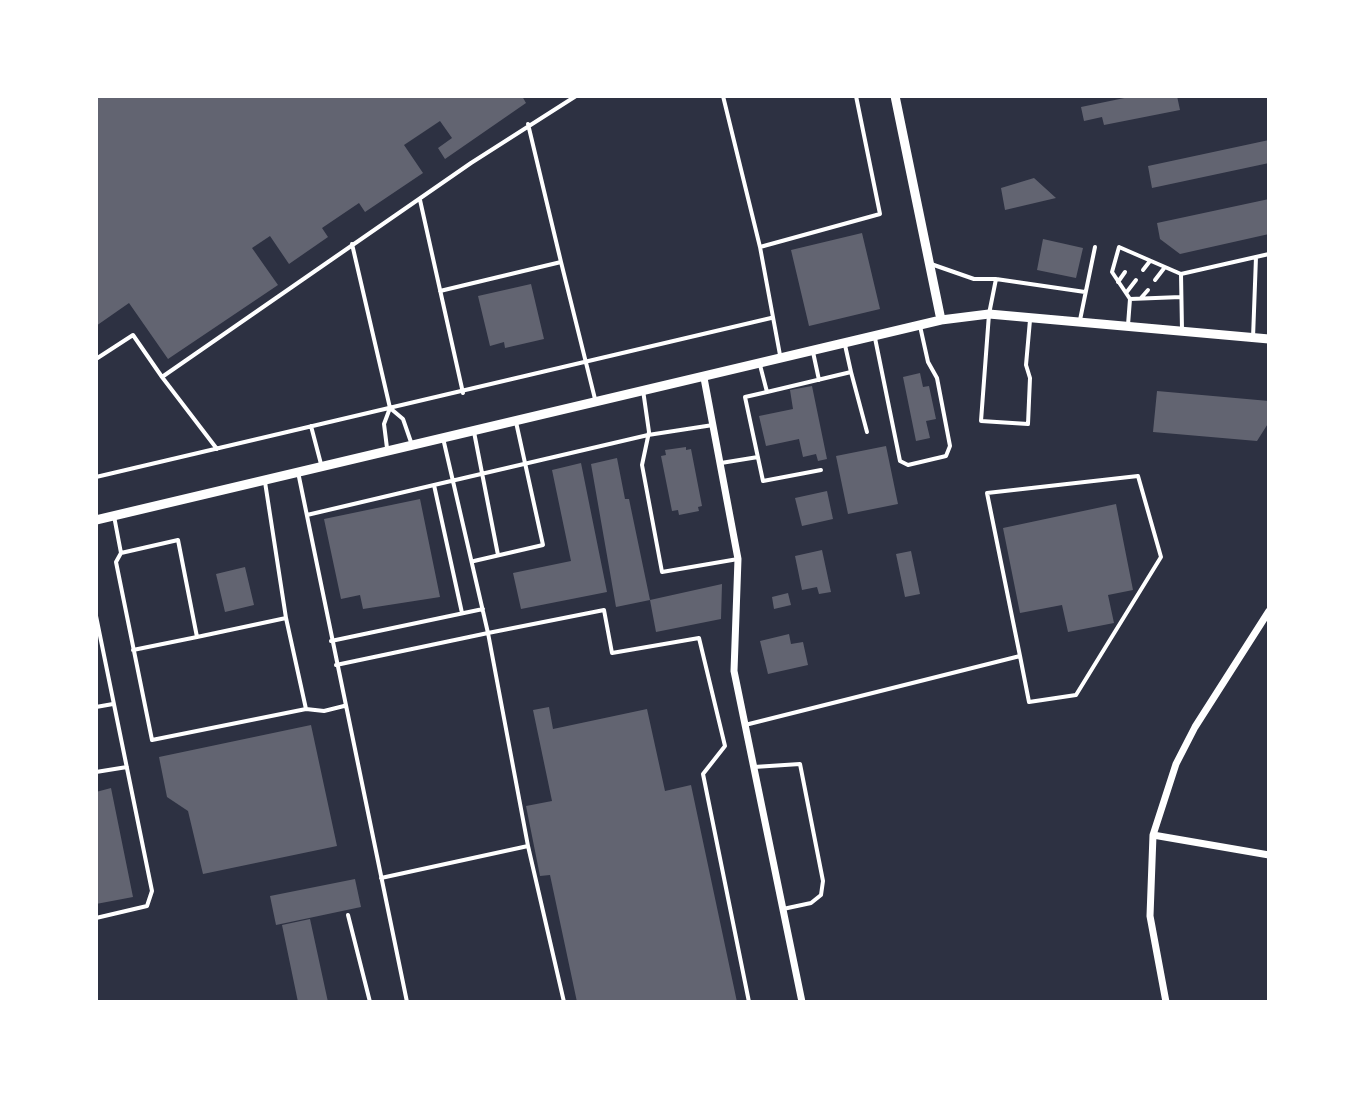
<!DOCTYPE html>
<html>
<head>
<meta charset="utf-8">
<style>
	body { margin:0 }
	#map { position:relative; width:1365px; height:1098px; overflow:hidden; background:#2d3142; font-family:"PT Sans Narrow",sans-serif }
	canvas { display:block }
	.frame { position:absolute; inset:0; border:98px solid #fff; pointer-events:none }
</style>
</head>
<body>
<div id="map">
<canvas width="1365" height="1098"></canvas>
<div class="frame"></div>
</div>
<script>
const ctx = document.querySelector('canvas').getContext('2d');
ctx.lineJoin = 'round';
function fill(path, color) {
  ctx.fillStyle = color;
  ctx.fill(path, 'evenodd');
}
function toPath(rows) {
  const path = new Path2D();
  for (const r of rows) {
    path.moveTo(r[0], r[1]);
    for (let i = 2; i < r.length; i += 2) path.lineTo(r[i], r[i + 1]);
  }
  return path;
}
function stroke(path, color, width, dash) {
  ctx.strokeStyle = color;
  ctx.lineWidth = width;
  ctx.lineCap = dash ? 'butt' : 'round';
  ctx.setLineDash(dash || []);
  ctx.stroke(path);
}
fill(toPath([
	[96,96,522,96,526,103,445,159,438,148,452,138,440,121,404,145,423,173,365,212,359,203,322,228,328,237,289,264,270,236,252,248,278,285,168,359,129,303,96,326],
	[1134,96,1177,96,1180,110,1104,125,1102,117,1084,121,1081,107],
	[1269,140,1269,163,1152,188,1148,166],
	[1034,178,1056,198,1005,210,1001,188],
	[1269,199,1269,234,1180,254,1160,239,1157,223],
	[862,233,880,309,809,326,791,250],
	[1043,239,1083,248,1076,278,1037,270],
	[531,284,544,339,505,348,504,342,490,346,478,296],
	[920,373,923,387,929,386,936,419,926,421,930,438,916,441,903,377],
	[812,386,827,459,818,461,816,454,803,457,799,439,766,446,759,416,793,409,790,390],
	[1157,391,1269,401,1269,422,1257,441,1153,432],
	[886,446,898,504,848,514,836,456],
	[686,447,686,450,691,449,702,506,698,507,699,511,679,515,678,510,672,511,661,456,666,455,665,450],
	[617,458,625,499,629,499,650,600,722,584,721,619,656,632,650,600,616,607,591,464],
	[581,463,607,592,521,609,513,573,571,561,552,470],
	[827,491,833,519,802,526,795,498],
	[420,499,440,597,363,609,360,595,341,599,324,519],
	[1116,504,1133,590,1108,595,1114,623,1068,632,1062,605,1020,613,1003,528],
	[822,550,831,592,819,594,817,587,802,590,795,556],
	[911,551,920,594,905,597,896,554],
	[245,567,254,605,225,612,216,574],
	[788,593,791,605,774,609,772,597],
	[789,634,791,644,803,642,808,665,768,674,760,641],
	[549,707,553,729,647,709,665,791,691,785,737,1002,577,1002,550,875,540,876,526,806,552,801,533,710],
	[311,725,337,846,203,874,188,811,167,797,159,757],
	[111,788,133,897,96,904,96,792],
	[355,879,361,907,276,925,270,896],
	[310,919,328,1002,298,1002,282,925]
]), '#626471');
stroke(toPath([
	[723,96,760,247,780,355],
	[528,124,561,262],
	[420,200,463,393],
	[352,244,390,408,384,424,387,448],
	[760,247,880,214,856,96],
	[931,264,974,279,996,279,1085,292],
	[1143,270,1150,261],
	[996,279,989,314,981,421,1028,424,1030,378,1026,365,1030,320],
	[1155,280,1165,267],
	[1118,282,1125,272],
	[440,291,561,262,595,399],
	[1126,293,1136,280],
	[1141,298,1148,290],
	[1130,299,1112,272,1119,247,1181,274],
	[1080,320,1095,247],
	[1128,325,1130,299,1181,297],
	[1182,330,1181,274,1269,254],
	[875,338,900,461,908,465,946,456,950,446,937,378,928,362,920,326],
	[1253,338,1256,257],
	[845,345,851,372],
	[813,352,819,380],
	[96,359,133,335,162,377,471,163,576,96],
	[760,365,767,392,745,397,763,481,821,470],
	[162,377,217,449],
	[643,390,649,432,642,465,662,572,738,559],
	[767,392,851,372,867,432],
	[390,408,403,419,412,445],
	[311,426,321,464],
	[474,432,498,555],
	[443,438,488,633,604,610,612,653,699,638,725,746,703,774,749,1002],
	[721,463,758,457],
	[298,472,407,1002],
	[96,477,771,318],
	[265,482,286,618,306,709],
	[434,485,648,435,713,425],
	[307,515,434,485,462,613],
	[114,516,121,553,116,562,152,740,306,709,324,711,344,706],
	[121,553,178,540,197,637,286,618],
	[474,561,543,545,516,422],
	[96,616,152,891,147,906,96,918],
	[331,641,483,609],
	[133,650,197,637],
	[336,665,488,633,528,846,381,878],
	[96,707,113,704],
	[745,725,1020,656,987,493,1138,476,1161,557,1076,695,1029,702,1020,656],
	[754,767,800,764,823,881,821,895,811,903,783,909],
	[96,772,127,767],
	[528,846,564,1002],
	[348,915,370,1002],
	[814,1002,835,1002]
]), '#fff', 4);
stroke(toPath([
	[704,378,738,559,734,671,802,1002],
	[1153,835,1269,855],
	[1166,1002,1150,916,1153,835,1176,764,1195,727,1269,611]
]), '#fff', 7);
stroke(toPath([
	[895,96,941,320],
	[96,520,941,320,989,314,1269,339]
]), '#fff', 9);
</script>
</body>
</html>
